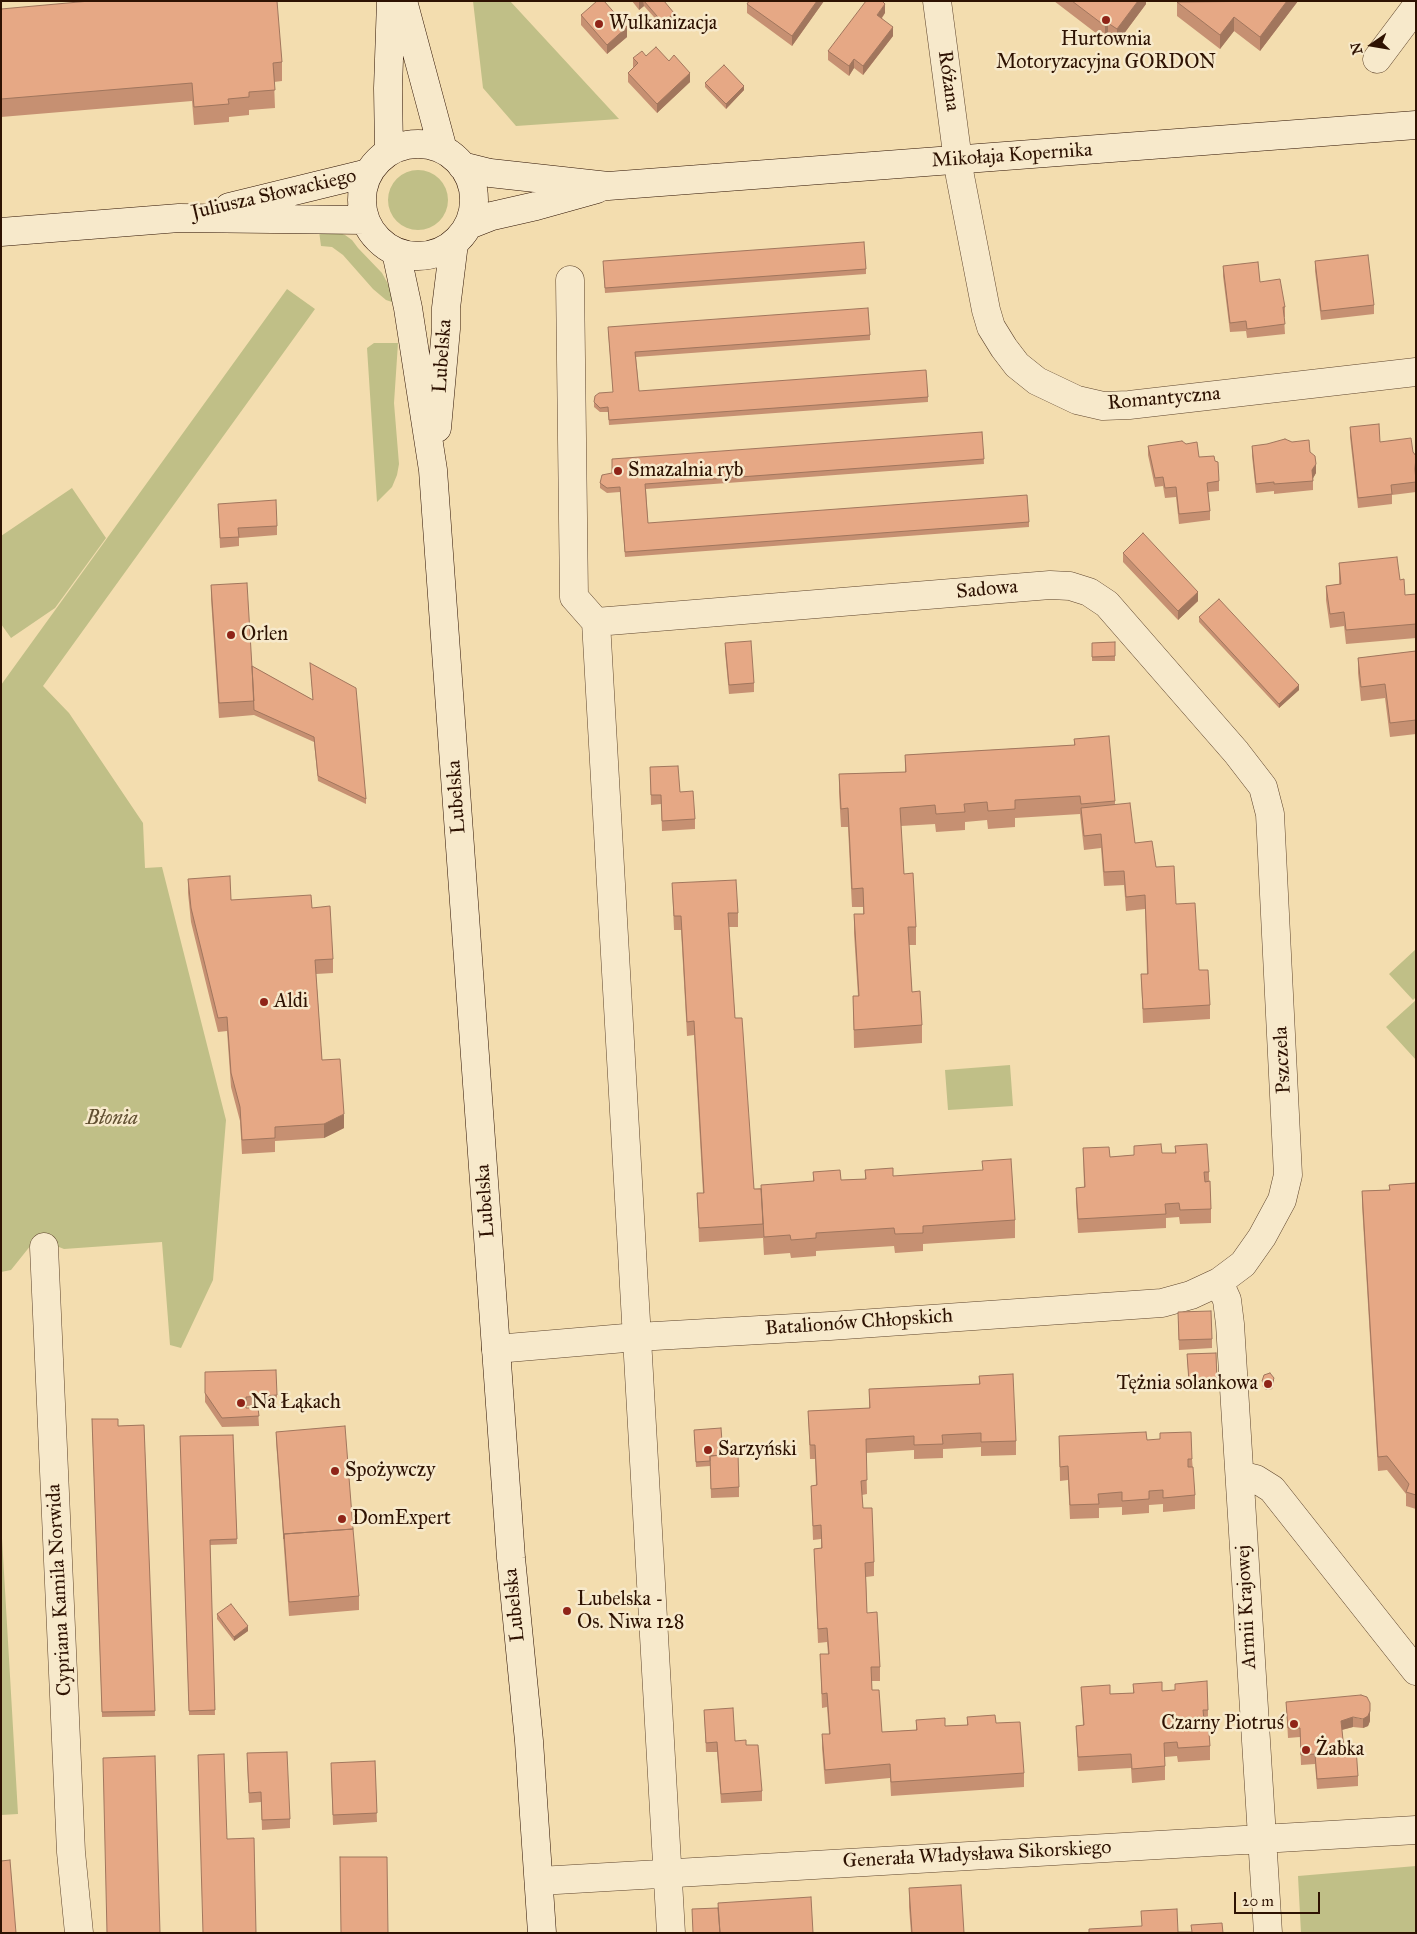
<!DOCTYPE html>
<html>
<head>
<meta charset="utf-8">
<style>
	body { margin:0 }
	#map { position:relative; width:1417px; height:1934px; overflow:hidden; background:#f3ddaf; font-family:"IM FELL Great Primer",serif }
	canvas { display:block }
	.frame { position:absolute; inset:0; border:2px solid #2e1202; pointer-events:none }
	.north { position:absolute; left:1347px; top:20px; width:50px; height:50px; -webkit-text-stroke:4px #f7e9cb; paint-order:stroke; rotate:257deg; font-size:14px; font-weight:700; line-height:20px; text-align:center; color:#2e1202 }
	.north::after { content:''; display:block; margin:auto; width:18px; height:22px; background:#2e1202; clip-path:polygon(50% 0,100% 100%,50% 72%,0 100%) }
	.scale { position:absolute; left:1234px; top:1892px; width:86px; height:22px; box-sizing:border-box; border:2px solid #2e1202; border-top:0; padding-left:6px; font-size:15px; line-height:18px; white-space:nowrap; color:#2e1202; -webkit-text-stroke:4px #f7e9cb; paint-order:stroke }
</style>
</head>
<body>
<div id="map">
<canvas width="1417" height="1934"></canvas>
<div class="frame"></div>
<div class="north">N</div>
<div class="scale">20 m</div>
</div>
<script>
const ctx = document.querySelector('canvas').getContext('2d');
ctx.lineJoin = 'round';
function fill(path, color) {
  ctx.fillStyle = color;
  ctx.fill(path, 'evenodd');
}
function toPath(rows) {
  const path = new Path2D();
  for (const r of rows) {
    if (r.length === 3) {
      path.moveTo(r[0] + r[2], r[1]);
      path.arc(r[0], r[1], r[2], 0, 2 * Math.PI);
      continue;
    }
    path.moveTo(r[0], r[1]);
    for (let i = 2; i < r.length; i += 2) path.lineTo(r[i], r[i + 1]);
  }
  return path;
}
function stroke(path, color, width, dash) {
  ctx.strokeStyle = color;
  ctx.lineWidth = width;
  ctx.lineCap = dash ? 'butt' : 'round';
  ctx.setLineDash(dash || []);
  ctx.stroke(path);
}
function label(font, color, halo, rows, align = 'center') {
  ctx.font = font + ' "IM FELL Great Primer",serif';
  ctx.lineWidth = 5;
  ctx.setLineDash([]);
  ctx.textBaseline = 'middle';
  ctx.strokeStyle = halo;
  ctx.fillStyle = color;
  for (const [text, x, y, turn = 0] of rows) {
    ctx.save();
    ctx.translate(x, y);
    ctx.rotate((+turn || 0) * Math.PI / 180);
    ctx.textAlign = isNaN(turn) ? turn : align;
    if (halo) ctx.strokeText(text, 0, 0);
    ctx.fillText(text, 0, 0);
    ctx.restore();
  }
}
fill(toPath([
	[473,1,510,1,619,119,516,126,483,88],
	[418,200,30],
	[319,231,334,231,345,235,352,240,358,248,382,273,388,284,393,299,392,302,386,300,373,289,343,255,332,247,321,246],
	[287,289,315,309,43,686,69,713,143,823,145,868,162,867,226,1120,213,1280,181,1348,170,1345,162,1242,64,1249,54,1245,31,1245,11,1270,1,1272,1,685],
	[374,343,398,343,394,403,399,464,397,475,392,487,377,502,367,348],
	[72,488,106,538,55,608,11,638,1,624,1,536],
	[1416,949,1416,997,1413,1000,1389,974],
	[1416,1000,1416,1060,1386,1027],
	[1010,1065,1013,1106,948,1110,945,1070],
	[1,1521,18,1814,1,1815],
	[1416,1866,1416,1933,1301,1933,1298,1876]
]), '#c0bf87');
const street = toPath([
	[937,1,960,176,986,310,991,327,1004,348,1017,365,1037,381,1077,400,1103,406,1129,405,1416,372],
	[1377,59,1416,7],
	[570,280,574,597,596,622,671,1933],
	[44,1247,71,1852,79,1933],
	[1219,1282,1227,1300,1230,1324,1268,1933],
	[496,1349,637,1337,830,1326,1162,1303,1191,1295,1219,1282,1243,1264,1262,1237,1282,1200,1288,1175,1270,814,1263,787,1236,752,1107,604,1089,592,1070,586,1050,585,596,622],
	[1240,1475,1256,1479,1272,1489,1416,1671],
	[539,1881,1416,1830]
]);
const secondary = toPath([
	[403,1,443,150],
	[418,200,56],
	[389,152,388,88,391,1],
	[462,166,490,173,608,186,1416,125],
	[229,207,368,173],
	[469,225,492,216,536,206,597,189],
	[1,232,179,218,365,220],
	[396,252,408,308,433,470,511,1558,529,1741,542,1933],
	[437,428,446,329,446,308,454,243]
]);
stroke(street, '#5f452d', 29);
stroke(secondary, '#2e1202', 29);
stroke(street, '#f7e9cb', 28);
stroke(secondary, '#f7e9cb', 28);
fill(toPath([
	[632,1,664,1,674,18,663,27,644,6,639,10],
	[824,1,792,46,747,13,747,4],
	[1054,1,1146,1,1146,4,1117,43,1108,37,1105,40],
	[1298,1,1260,51,1234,31,1220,49,1177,16,1177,2],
	[1,9,282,62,282,81,274,82,275,108,249,110,249,115,229,117,229,122,194,125,192,101,1,117],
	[885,13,882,18,893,36,863,75,854,68,849,76,828,60,828,51],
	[581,15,627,37,607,54,581,25],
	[646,56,669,61,690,82,657,113,628,82,628,73,633,68,633,58],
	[705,83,744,90,726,109,705,87],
	[1315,261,1374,305,1374,314,1321,320,1315,271],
	[603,266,866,269,866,274,605,293],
	[1223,266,1260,282,1285,307,1285,317,1284,317,1285,334,1247,338,1246,331,1230,332,1223,276],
	[608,331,870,335,870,340,636,357,639,391,928,397,928,402,609,425,608,412,600,412,594,407,594,402,613,392],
	[1350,427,1380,442,1413,452,1416,456,1416,492,1392,495,1392,504,1358,508,1350,437],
	[982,432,984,464,646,489,648,523,1029,522,1029,527,625,557,620,492,607,493,600,488,600,483],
	[1148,446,1199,457,1219,481,1219,491,1208,492,1210,511,1210,520,1179,524,1176,497,1165,498,1163,486,1155,487,1148,455],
	[1252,446,1310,452,1316,473,1313,478,1313,490,1274,494,1274,491,1256,493,1252,456],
	[218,504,277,526,277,535,239,538,239,546,220,548],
	[1123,553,1198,601,1178,620,1123,562],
	[1339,563,1400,580,1405,595,1416,594,1416,638,1346,644,1344,626,1330,628,1326,600,1326,586,1339,584],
	[211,585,252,666,313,700,310,663,366,799,366,804,318,781,314,742,254,715,219,718,211,599],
	[1199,617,1299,690,1279,708,1199,622],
	[1115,642,1115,661,1092,661,1092,643],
	[725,643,754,683,754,692,729,694,725,652],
	[1416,651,1416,734,1390,737,1385,698,1361,701,1358,673,1358,658],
	[1074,739,1115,801,1115,805,1135,843,1156,867,1176,904,1210,1005,1210,1019,1143,1023,1141,974,1147,974,1145,909,1126,911,1124,885,1104,886,1101,848,1084,850,1080,814,1015,818,1015,827,988,829,987,820,965,822,965,830,936,832,935,824,901,826,904,874,916,927,916,945,909,945,912,992,922,1025,922,1043,854,1048,853,996,858,996,854,933,854,914,863,914,863,907,852,907,848,827,841,827,839,792,839,774,905,772,905,755,1074,745],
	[650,767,695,819,695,829,662,831,661,804,651,805],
	[188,879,231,900,312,908,333,959,333,973,316,974,322,1060,344,1128,324,1138,275,1141,275,1152,242,1154,240,1121,231,1087,227,1031,218,1032,191,922,188,893],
	[672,883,738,913,738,927,729,927,735,1018,754,1189,813,1181,813,1172,841,1180,865,1179,865,1170,893,1176,1015,1220,1015,1238,923,1244,923,1251,895,1253,894,1246,816,1251,816,1256,791,1258,790,1253,764,1255,763,1238,699,1242,697,1193,703,1193,694,1035,687,1036,681,930,674,930],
	[1134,1146,1162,1153,1175,1153,1175,1146,1209,1172,1209,1182,1211,1209,1211,1223,1180,1224,1179,1217,1166,1218,1166,1228,1078,1233,1076,1202,1076,1188,1084,1187,1083,1148,1110,1157,1134,1155],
	[1416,1183,1416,1509,1406,1506,1406,1494,1387,1470,1378,1471,1362,1205,1362,1191,1389,1190,1389,1185],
	[1178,1321,1212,1339,1212,1348,1179,1350],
	[1216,1353,1217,1386,1189,1387,1187,1354],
	[205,1372,277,1395,277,1404,246,1406,246,1408,258,1408,259,1426,222,1427,205,1402],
	[979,1376,1016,1441,1016,1455,981,1456,981,1447,943,1449,943,1458,914,1459,914,1450,866,1453,867,1494,862,1495,863,1508,874,1562,874,1576,866,1577,867,1613,880,1667,880,1681,872,1681,872,1690,882,1732,916,1730,916,1720,945,1726,967,1725,967,1717,996,1723,1024,1773,1024,1787,891,1796,890,1778,825,1784,822,1748,822,1734,829,1734,827,1707,822,1708,820,1654,828,1654,827,1642,818,1643,814,1549,821,1548,821,1539,813,1540,811,1486,816,1485,815,1459,810,1459,808,1411,869,1408,869,1389,979,1384],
	[1262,1381,1274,1383,1272,1389,1266,1390,1262,1386],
	[92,1419,118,1426,144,1425,155,1716,102,1717],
	[276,1432,359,1596,359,1610,289,1616,276,1441],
	[694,1434,723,1455,739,1487,739,1497,711,1498,710,1466,696,1467],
	[233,1435,237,1544,210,1545,215,1715,189,1715,180,1436],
	[1059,1436,1147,1440,1192,1459,1195,1495,1195,1509,1163,1512,1163,1504,1149,1505,1149,1513,1122,1515,1122,1507,1099,1508,1099,1518,1070,1519,1068,1480,1060,1481],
	[217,1614,248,1631,234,1641,217,1619],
	[1133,1684,1162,1691,1208,1710,1208,1719,1210,1746,1210,1760,1178,1762,1177,1756,1165,1757,1165,1780,1132,1783,1131,1768,1078,1771,1076,1726,1083,1725,1081,1687,1110,1694,1133,1693],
	[1286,1702,1370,1721,1368,1726,1363,1728,1353,1727,1342,1730,1344,1749,1358,1776,1358,1786,1317,1789,1315,1764,1301,1765,1300,1737,1288,1738],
	[704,1710,735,1741,746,1745,762,1791,762,1801,721,1803,717,1752,706,1752],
	[375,1761,377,1822,333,1825,331,1772],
	[247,1762,290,1819,290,1828,262,1830,261,1802,249,1803],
	[909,1888,964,1933,911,1933,909,1907]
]), '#c69072');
fill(toPath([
	[639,1,643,1,644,6,639,10],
	[817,1,824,1,792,46,792,36],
	[1138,1,1146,1,1146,4,1117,43,1117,29],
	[1287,1,1298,1,1260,51,1260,37],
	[885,4,885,13,877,24,877,15],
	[674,13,674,18,663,27,663,23],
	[1234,17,1234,31,1220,49,1220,35],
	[1108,23,1108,37,1105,40,1105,26],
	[627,27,627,37,607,54,607,45],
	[893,27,893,36,863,75,863,66],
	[854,59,854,68,849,76,849,66],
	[690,73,690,82,657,113,657,104],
	[744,86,744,90,726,109,726,104],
	[1316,464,1316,473,1312,480,1312,470],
	[1198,592,1198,601,1178,620,1178,611],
	[1299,685,1299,690,1279,708,1279,704],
	[344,1114,344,1128,324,1138,324,1124],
	[1274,1378,1274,1383,1272,1389,1266,1390,1266,1386],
	[248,1626,248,1631,234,1641,234,1637],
	[1370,1711,1370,1721,1368,1726,1363,1728,1363,1719],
	[1353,1717,1353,1727,1341,1730,1341,1721]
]), '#a1765d');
const building = toPath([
	[90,1,277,1,282,62,273,63,275,90,249,92,249,97,228,99,229,104,194,107,192,83,1,99,1,9,90,1],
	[597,1,604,1,627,27,607,45,581,15,597,1],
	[644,1,664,1,674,13,663,23,644,1],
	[749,1,817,1,792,36,747,4,749,1],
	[866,1,882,1,885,4,877,15,893,27,863,66,854,59,849,66,828,51,866,1],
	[1072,1,1138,1,1117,29,1108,23,1105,26,1072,1],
	[1287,1,1260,37,1234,17,1220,35,1177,2,1287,1],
	[656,47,669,61,674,55,690,73,657,104,628,73,638,63,633,58,642,51,646,56,656,47],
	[724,65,744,86,726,104,705,83,724,65],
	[864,242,866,269,605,288,603,261,864,242],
	[1368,255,1374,305,1321,311,1315,261,1368,255],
	[1258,262,1260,282,1280,279,1285,307,1283,307,1285,324,1247,329,1246,321,1230,323,1223,266,1258,262],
	[868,308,870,335,635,352,639,391,926,370,928,397,609,420,608,407,600,408,594,402,595,396,599,393,613,392,608,327,868,308],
	[1379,424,1380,442,1411,438,1413,452,1416,456,1415,469,1416,482,1391,485,1392,494,1358,498,1350,427,1379,424],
	[982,432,984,459,645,484,648,523,1027,495,1029,522,625,552,620,487,607,488,600,483,602,475,612,473,612,459,982,432],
	[1285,439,1292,442,1309,440,1310,452,1315,456,1316,464,1312,470,1313,481,1274,484,1274,482,1256,484,1252,446,1267,444,1285,439],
	[1182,441,1186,444,1197,442,1199,457,1214,456,1215,461,1218,462,1219,481,1207,483,1210,511,1179,514,1176,487,1165,488,1163,477,1155,478,1148,446,1182,441],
	[276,500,277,526,238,528,239,537,220,538,218,504,276,500],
	[1143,533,1198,592,1178,611,1123,553,1143,533],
	[1397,557,1400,580,1404,579,1405,595,1416,594,1416,624,1346,630,1344,612,1330,614,1326,586,1341,584,1339,563,1397,557],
	[247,583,254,701,219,703,211,585,247,583],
	[1219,599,1299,685,1279,704,1199,617,1219,599],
	[751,641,754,683,729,685,725,643,751,641],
	[1115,642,1115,656,1092,657,1092,643,1115,642],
	[1416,651,1416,720,1390,723,1385,684,1361,687,1358,658,1416,651],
	[310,663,356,688,366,799,318,776,314,737,254,710,252,666,313,700,310,663],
	[1109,736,1115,801,1081,804,1080,796,1015,800,1015,809,988,811,987,802,964,804,965,812,936,814,935,805,900,808,904,874,913,873,916,927,908,927,912,992,920,991,922,1025,854,1030,853,996,859,996,854,914,864,914,863,888,852,889,848,808,841,809,839,774,906,772,905,755,1075,745,1074,739,1109,736],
	[678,766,680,792,693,791,695,819,662,821,661,795,651,795,650,767,678,766],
	[1130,803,1135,843,1152,841,1156,867,1174,866,1176,904,1195,903,1199,970,1208,970,1210,1005,1143,1009,1141,974,1148,974,1145,895,1126,897,1124,871,1104,872,1101,834,1084,836,1081,808,1130,803],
	[230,876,231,900,311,895,312,908,330,906,333,959,315,960,322,1060,340,1059,344,1114,324,1124,275,1127,275,1138,242,1140,240,1107,231,1073,227,1017,218,1018,191,908,188,879,230,876],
	[736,880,738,913,728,913,735,1018,742,1018,754,1189,761,1189,763,1224,699,1228,697,1193,704,1193,694,1021,687,1022,681,916,674,916,672,883,736,880],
	[1161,1144,1162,1153,1176,1153,1175,1146,1207,1144,1209,1172,1204,1172,1205,1182,1210,1181,1211,1209,1180,1210,1179,1203,1165,1204,1166,1214,1078,1219,1076,1188,1085,1187,1083,1148,1109,1147,1110,1157,1134,1155,1134,1146,1161,1144],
	[1011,1159,1015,1220,923,1226,923,1233,895,1234,894,1228,816,1233,816,1238,791,1240,790,1235,764,1237,761,1185,814,1181,813,1172,840,1170,841,1180,866,1179,865,1170,893,1168,893,1176,983,1170,982,1161,1011,1159],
	[1416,1183,1416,1495,1406,1492,1409,1484,1387,1456,1378,1457,1362,1191,1390,1190,1389,1185,1416,1183],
	[1211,1311,1212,1339,1179,1340,1178,1312,1211,1311],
	[1216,1353,1217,1381,1189,1382,1187,1354,1216,1353],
	[276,1370,277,1395,246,1397,246,1408,258,1408,259,1416,222,1418,205,1393,205,1372,276,1370],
	[1270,1373,1274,1378,1272,1384,1266,1386,1262,1381,1264,1375,1270,1373],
	[1013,1374,1016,1441,981,1442,981,1433,942,1435,943,1444,914,1445,914,1436,866,1439,867,1480,861,1481,863,1508,872,1508,874,1562,865,1563,866,1586,867,1613,877,1612,880,1667,871,1667,872,1690,879,1690,882,1732,917,1730,916,1720,945,1718,945,1726,968,1725,967,1717,995,1715,996,1723,1020,1722,1024,1773,891,1782,890,1764,825,1770,822,1734,830,1734,827,1693,822,1694,820,1654,829,1654,827,1628,818,1629,814,1549,822,1548,821,1525,813,1526,811,1486,817,1485,815,1445,810,1445,808,1411,870,1408,869,1389,980,1384,979,1376,1013,1374],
	[92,1419,118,1419,118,1426,144,1425,155,1711,102,1712,92,1419],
	[345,1426,353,1529,284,1534,284,1539,276,1432,345,1426],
	[721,1428,723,1455,710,1456,710,1461,696,1462,694,1430,721,1428],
	[1146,1432,1147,1440,1160,1439,1160,1433,1191,1432,1192,1459,1188,1459,1188,1467,1193,1467,1195,1495,1163,1498,1163,1490,1149,1491,1149,1499,1122,1501,1122,1492,1098,1494,1099,1504,1070,1505,1068,1466,1060,1467,1059,1436,1146,1432],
	[233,1435,237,1539,210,1540,215,1710,189,1711,180,1436,233,1435],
	[738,1453,739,1487,711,1489,710,1456,738,1453],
	[353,1529,359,1596,289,1602,284,1534,353,1529],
	[231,1604,248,1626,234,1637,217,1614,231,1604],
	[1207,1681,1208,1710,1203,1710,1204,1720,1208,1719,1210,1746,1178,1748,1177,1742,1164,1743,1165,1766,1132,1769,1131,1754,1078,1757,1076,1726,1084,1725,1081,1687,1110,1685,1110,1694,1134,1693,1133,1684,1162,1682,1162,1691,1175,1690,1175,1684,1207,1681],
	[1361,1695,1367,1697,1370,1703,1370,1711,1368,1716,1363,1719,1353,1717,1341,1721,1344,1749,1356,1748,1358,1776,1317,1779,1315,1754,1301,1755,1300,1728,1288,1728,1286,1702,1361,1695],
	[733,1708,735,1741,746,1740,746,1745,758,1745,762,1791,721,1794,717,1742,706,1743,704,1710,733,1708],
	[287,1752,290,1819,262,1820,261,1792,249,1793,247,1753,287,1752],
	[224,1754,227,1839,254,1838,256,1933,203,1933,198,1755,224,1754],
	[155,1756,160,1933,107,1933,103,1758,155,1756],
	[375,1761,377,1813,333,1815,331,1763,375,1761],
	[340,1857,387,1857,388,1933,341,1933,340,1857],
	[10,1860,16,1933,1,1933,1,1861,10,1860],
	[961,1885,964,1933,912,1933,909,1888,961,1885],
	[811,1897,813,1933,720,1933,718,1903,811,1897],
	[718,1908,720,1933,693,1933,692,1909,718,1908],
	[1177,1909,1178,1932,1192,1932,1191,1925,1222,1923,1223,1933,1089,1933,1089,1929,1142,1926,1141,1911,1177,1909]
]);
fill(building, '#e6a885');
stroke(building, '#a1765d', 1);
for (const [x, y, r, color] of [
	[1106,20,5,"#8f2418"],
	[599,24,5,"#8f2418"],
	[618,471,5,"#8f2418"],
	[231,635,5,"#8f2418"],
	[264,1002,5,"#8f2418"],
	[1268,1384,5,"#8f2418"],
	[241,1403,5,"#8f2418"],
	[708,1450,5,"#8f2418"],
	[335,1471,5,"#8f2418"],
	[342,1519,5,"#8f2418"],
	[567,1611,5,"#8f2418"],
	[1294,1724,5,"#8f2418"],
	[1306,1750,5,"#8f2418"]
]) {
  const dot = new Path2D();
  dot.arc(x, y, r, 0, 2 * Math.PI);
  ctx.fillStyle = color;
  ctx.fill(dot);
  stroke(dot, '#f7e9cb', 2);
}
label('20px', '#2e1202', '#f7e9cb', [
	["Wulkanizacja",609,24],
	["Hurtownia",1106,40,"center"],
	["Motoryzacyjna GORDON",1106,63,"center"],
	["Smazalnia ryb",628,471],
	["Orlen",241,635],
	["Aldi",274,1002],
	["Tężnia solankowa",1258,1384,"right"],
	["Na Łąkach",251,1403],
	["Sarzyński",718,1450],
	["Spożywczy",345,1471],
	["DomExpert",352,1519],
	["Lubelska -",577,1600],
	["Os. Niwa 128",577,1623],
	["Czarny Piotruś",1284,1724,"right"],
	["Żabka",1316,1750]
], 'left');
label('20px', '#2e1202', '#f7e9cb', [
	["Różana",948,81,82],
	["Mikołaja Kopernika",1012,156,-4],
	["Juliusza Słowackiego",274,195,-13],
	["Lubelska",443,356,-86],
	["Romantyczna",1164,399,-5],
	["Sadowa",987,590,-5],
	["Lubelska",457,797,-94],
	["Pszczela",1283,1060,-93],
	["Lubelska",486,1201,-94],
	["Batalionów Chłopskich",859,1323,-4],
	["Cypriana Kamila Norwida",60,1590,-93],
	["Lubelska",515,1605,-96],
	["Armii Krajowej",1247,1607,-93],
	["Generała Władysława Sikorskiego",977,1855,-3]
]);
label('italic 20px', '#614f31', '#f7e9cb', [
	["Błonia",112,1119]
]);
</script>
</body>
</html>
